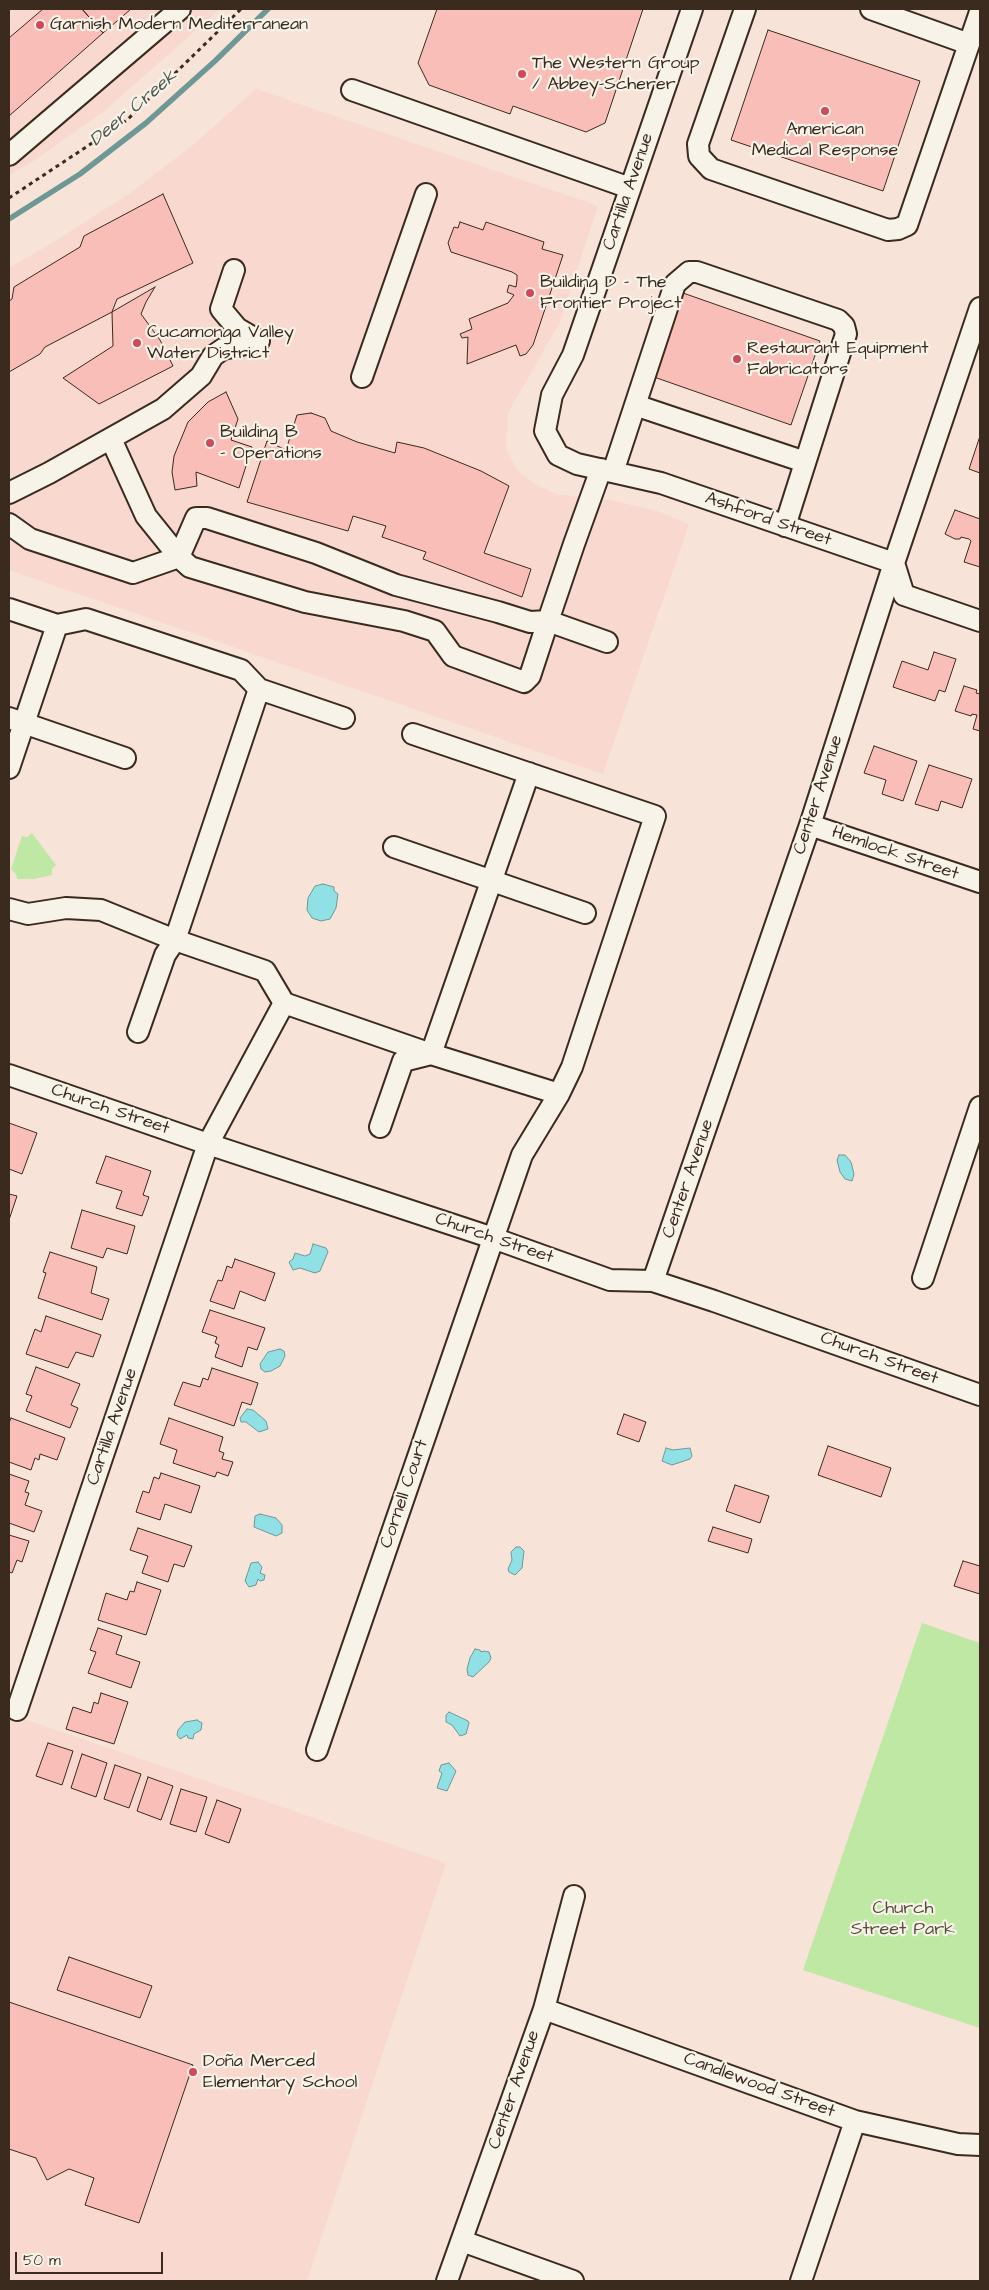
<!DOCTYPE html>
<html>
<head>
<meta charset="utf-8">
<style>
	body { margin:0 }
	#map { position:relative; width:989px; height:2290px; overflow:hidden; background:#f8e3d9; font-family:"Architects Daughter",sans-serif }
	canvas { display:block }
	.frame { position:absolute; inset:0; border:10px solid #3b2a1e; pointer-events:none }
	.scale { position:absolute; left:15px; top:2252px; width:148px; height:22px; box-sizing:border-box; border:2px solid #3b2a1e; border-top:0; padding-left:6px; font-size:15px; line-height:18px; white-space:nowrap; color:#3b2a1e; -webkit-text-stroke:4px #f7f3e8; paint-order:stroke }
</style>
</head>
<body>
<div id="map">
<canvas width="989" height="2290"></canvas>
<div class="frame"></div>
<div class="scale">50 m</div>
</div>
<script>
const ctx = document.querySelector('canvas').getContext('2d');
ctx.lineJoin = 'round';
function fill(path, color) {
  ctx.fillStyle = color;
  ctx.fill(path, 'evenodd');
}
function toPath(rows) {
  const path = new Path2D();
  for (const r of rows) {
    path.moveTo(r[0], r[1]);
    for (let i = 2; i < r.length; i += 2) path.lineTo(r[i], r[i + 1]);
  }
  return path;
}
function stroke(path, color, width, dash) {
  ctx.strokeStyle = color;
  ctx.lineWidth = width;
  ctx.lineCap = dash ? 'butt' : 'round';
  ctx.setLineDash(dash || []);
  ctx.stroke(path);
}
function label(font, color, halo, rows, align = 'center') {
  ctx.font = font + ' "Architects Daughter",sans-serif';
  ctx.lineWidth = 4.5;
  ctx.setLineDash([]);
  ctx.textBaseline = 'middle';
  ctx.strokeStyle = halo;
  ctx.fillStyle = color;
  for (const [text, x, y, turn = 0] of rows) {
    ctx.save();
    ctx.translate(x, y);
    ctx.rotate((+turn || 0) * Math.PI / 180);
    ctx.textAlign = isNaN(turn) ? turn : align;
    if (halo) ctx.strokeText(text, 0, 0);
    ctx.fillText(text, 0, 0);
    ctx.restore();
  }
}
fill(toPath([
	[9,9,220,9,103,112,35,160,9,175],
	[256,89,598,206,560,322,508,413,506,450,518,471,535,484,556,494,610,500,657,511,689,524,603,774,9,570,9,268,57,240,130,193,193,145],
	[9,1714,446,1863,307,2281,9,2281]
]), '#f8d8cf');
fill(toPath([
	[32,833,56,865,52,869,52,875,34,879,17,879,16,874,11,869,22,836,27,837],
	[922,1623,980,1643,980,2028,803,1970]
]), '#bee8a4');
const water = toPath([
	[323,884,334,887,334,891,338,894,336,908,330,919,321,921,312,918,307,910,308,898,315,886,323,884],
	[839,1155,845,1155,851,1162,854,1174,852,1181,845,1179,840,1172,837,1160,839,1155],
	[313,1244,326,1248,328,1252,320,1271,315,1273,300,1268,293,1270,289,1262,293,1259,295,1253,305,1256,310,1254,313,1244],
	[280,1349,284,1351,285,1356,280,1366,271,1371,265,1372,261,1369,260,1364,268,1352,280,1349],
	[247,1409,253,1410,266,1421,268,1429,259,1432,246,1422,241,1422,240,1418,247,1409],
	[666,1448,673,1450,690,1448,692,1456,690,1459,672,1465,662,1461,666,1448],
	[260,1514,276,1518,282,1525,282,1533,276,1536,254,1527,255,1516,260,1514],
	[516,1547,520,1547,524,1551,522,1568,515,1575,509,1572,508,1569,512,1560,511,1552,516,1547],
	[258,1562,262,1567,260,1573,265,1575,264,1580,260,1581,258,1579,256,1585,249,1587,245,1581,251,1563,258,1562],
	[475,1649,480,1650,481,1652,484,1651,489,1652,491,1658,489,1662,473,1677,468,1675,467,1669,470,1658,475,1649],
	[449,1712,468,1721,469,1723,466,1734,460,1736,452,1725,446,1722,446,1715,449,1712],
	[197,1720,202,1723,201,1730,194,1734,193,1739,188,1738,187,1735,180,1739,177,1735,178,1730,185,1722,197,1720],
	[449,1763,456,1771,447,1791,437,1788,442,1773,439,1771,441,1765,449,1763]
]);
fill(water, '#90e1e6');
stroke(water, '#6e9896', 1);
stroke(toPath([
	[9,219,80,174,146,123,215,61,268,9]
]), '#6e9896', 5.5);
const building = toPath([
	[43,9,82,9,103,33,9,116,9,38,43,9],
	[82,9,131,9,103,33,82,9],
	[437,9,643,9,605,123,586,132,513,106,510,114,429,85,418,63,437,9],
	[768,30,920,81,883,191,731,140,768,30],
	[163,194,193,263,117,299,112,312,45,347,40,354,9,372,9,301,12,299,14,287,80,247,84,236,163,194],
	[460,222,483,230,486,222,544,242,542,249,563,255,533,345,526,354,520,356,516,345,467,364,468,337,462,338,460,334,472,329,469,319,508,303,514,295,507,292,509,285,516,287,517,280,517,275,512,272,451,252,448,243,454,227,458,228,460,222],
	[155,287,146,302,141,314,160,340,173,366,99,404,63,378,113,346,112,312,155,287],
	[683,293,820,341,791,425,654,377,683,293],
	[226,392,238,419,231,440,252,447,239,488,196,472,197,486,175,490,172,472,174,456,188,422,208,402,226,392],
	[311,413,325,418,331,431,357,442,395,453,397,442,424,448,481,471,509,486,484,553,531,569,522,597,423,559,426,552,382,537,386,526,353,516,348,531,247,502,267,441,286,450,297,415,311,413],
	[980,436,980,473,969,469,980,436],
	[955,510,980,519,980,567,964,562,971,541,969,539,961,537,960,539,955,539,945,534,955,510],
	[934,652,956,659,945,692,939,690,935,701,893,687,902,661,928,670,934,652],
	[964,686,977,690,976,693,980,694,980,731,973,729,977,715,972,714,971,716,955,711,964,686],
	[874,746,917,761,903,801,882,794,886,780,864,773,874,746],
	[929,765,972,779,962,808,941,801,938,811,915,804,929,765],
	[9,1123,37,1133,22,1174,9,1169,9,1123],
	[106,1156,151,1171,143,1195,149,1197,142,1216,116,1208,122,1191,96,1183,106,1156],
	[9,1194,17,1196,9,1220,9,1194],
	[82,1210,135,1226,127,1254,107,1248,103,1258,71,1248,82,1210],
	[50,1252,97,1267,91,1293,109,1299,102,1320,38,1298,46,1273,43,1272,50,1252],
	[235,1259,275,1273,265,1301,240,1291,234,1309,210,1301,218,1280,222,1281,227,1266,232,1268,235,1259],
	[210,1310,265,1328,257,1350,248,1347,242,1367,215,1357,219,1345,215,1343,217,1337,202,1332,210,1310],
	[46,1316,101,1335,93,1357,76,1352,68,1368,26,1354,35,1329,41,1332,46,1316],
	[36,1367,80,1384,71,1405,78,1408,70,1428,26,1411,32,1396,26,1394,36,1367],
	[212,1368,258,1383,251,1405,242,1402,234,1426,174,1405,183,1382,200,1387,203,1378,208,1380,212,1368],
	[624,1414,646,1422,639,1442,617,1434,624,1414],
	[11,1418,65,1438,57,1460,40,1454,39,1460,35,1458,31,1470,9,1462,9,1423,11,1418],
	[169,1418,223,1437,219,1451,224,1453,222,1459,233,1462,228,1476,217,1472,215,1477,173,1463,177,1450,160,1444,169,1418],
	[828,1446,891,1468,881,1497,818,1475,828,1446],
	[161,1473,200,1486,191,1513,165,1504,160,1520,136,1512,143,1491,149,1493,154,1477,159,1479,161,1473],
	[9,1474,29,1481,25,1492,29,1493,25,1505,42,1511,34,1532,9,1523,9,1474],
	[735,1485,769,1496,760,1523,726,1511,735,1485],
	[713,1527,752,1539,748,1553,708,1541,713,1527],
	[138,1528,192,1546,184,1567,174,1564,168,1582,142,1573,148,1556,130,1550,138,1528],
	[9,1535,29,1541,22,1562,17,1560,12,1573,9,1572,9,1535],
	[963,1561,980,1566,980,1594,954,1586,963,1561],
	[137,1582,161,1590,146,1635,98,1620,106,1593,127,1600,130,1591,134,1592,137,1582],
	[98,1628,122,1636,116,1654,140,1662,131,1688,88,1673,96,1652,90,1650,98,1628],
	[101,1693,128,1702,114,1744,66,1729,73,1707,91,1713,94,1702,98,1704,101,1693],
	[48,1743,73,1751,62,1785,36,1776,48,1743],
	[82,1754,107,1763,96,1797,71,1788,82,1754],
	[115,1765,141,1774,129,1808,104,1799,115,1765],
	[148,1777,173,1786,161,1820,137,1811,148,1777],
	[181,1789,207,1797,196,1832,170,1824,181,1789],
	[217,1800,241,1809,229,1843,205,1834,217,1800],
	[69,1957,152,1986,140,2018,57,1990,69,1957],
	[9,2002,193,2065,139,2223,85,2205,94,2178,69,2169,47,2180,36,2158,9,2149,9,2002]
]);
fill(building, '#f9beb7');
stroke(building, '#3b2a1e', 1);
const minor = toPath([
	[692,9,573,355,552,395,545,431,558,455,577,464,661,483,894,563,904,595,980,621],
	[745,9,698,144,699,156,711,169,888,230,898,229,907,225,980,12],
	[871,9,969,44],
	[352,90,630,188],
	[9,155,180,9],
	[234,270,221,309,237,328,259,341],
	[362,377,426,194],
	[635,405,805,462],
	[601,469,574,544,548,621,530,676,524,682,453,656,435,631,404,621,305,602,190,567,179,557,196,518,207,518,316,553,396,585,498,612,530,622,548,621,607,642],
	[613,472,675,284,689,272,697,272,838,320,844,326,846,334,785,526],
	[9,493,49,473,163,409,201,376,213,356,223,349,259,341],
	[9,524,30,539,133,573,179,557,146,516,111,439],
	[9,609,57,625,9,768],
	[57,625,86,619,241,670,259,689,344,718],
	[9,718,125,758],
	[810,825,980,882],
	[394,847,585,913],
	[9,909,28,914,66,908,101,910,175,940,265,971,284,1003,431,1054,559,1094],
	[138,1032,165,955,175,940,259,689],
	[9,1075,208,1144,493,1238,610,1280,653,1281,714,1301,980,1395],
	[380,1127,403,1061,431,1054,529,773],
	[923,1278,980,1107],
	[653,1281,810,825,894,563,980,308],
	[17,1710,208,1144,284,1003],
	[317,1750,522,1155,559,1094,572,1067,655,816,413,734],
	[544,2009,855,2121,958,2144,980,2145],
	[462,2241,573,2281],
	[447,2281,544,2009,574,1896],
	[801,2281,855,2121]
]);
stroke(minor, '#3b2a1e', 24);
stroke(toPath([
	[9,198,127,120,241,9]
]), '#3b2a1e', 3, [4, 4]);
stroke(minor, '#f7f3e8', 20);
for (const [x, y, r, color] of [
	[40,25,5,"#d1495b"],
	[522,74,5,"#d1495b"],
	[825,111,5,"#d1495b"],
	[530,293,5,"#d1495b"],
	[137,343,5,"#d1495b"],
	[737,359,5,"#d1495b"],
	[210,443,5,"#d1495b"],
	[193,2072,5,"#d1495b"]
]) {
  const dot = new Path2D();
  dot.arc(x, y, r, 0, 2 * Math.PI);
  ctx.fillStyle = color;
  ctx.fill(dot);
  stroke(dot, '#f7f3e8', 2);
}
label('18px', '#3b2a1e', '#f7f3e8', [
	["Garnish Modern Mediterranean",50,25],
	["The Western Group",532,64],
	["/ Abbey-Scherer",532,85],
	["American",825,130,"center"],
	["Medical Response",825,151,"center"],
	["Building D - The",540,283],
	["Frontier Project",540,304],
	["Cucamonga Valley",147,333],
	["Water District",147,354],
	["Restaurant Equipment",747,349],
	["Fabricators",747,370],
	["Building B",220,433],
	["- Operations",220,454],
	["Doña Merced",203,2062],
	["Elementary School",203,2083]
], 'left');
label('18px', '#3b2a1e', '#f7f3e8', [
	["Cartilla Avenue",629,192,-71],
	["Ashford Street",768,520,19],
	["Center Avenue",819,795,-72],
	["Hemlock Street",895,854,19],
	["Church Street",110,1110,19],
	["Center Avenue",689,1179,-71],
	["Church Street",494,1239,19],
	["Church Street",879,1359,20],
	["Cartilla Avenue",113,1427,-71],
	["Cornell Court",405,1494,-71],
	["Candlewood Street",759,2086,20],
	["Center Avenue",515,2090,-71]
]);
label('18px', '#555039', '#f7f3e8', [
	["Church",903,1909],
	["Street Park",903,1930]
]);
label('italic 19px', '#505850', '#f7f3e8', [
	["Deer Creek",134,109,-40]
]);
</script>
</body>
</html>
